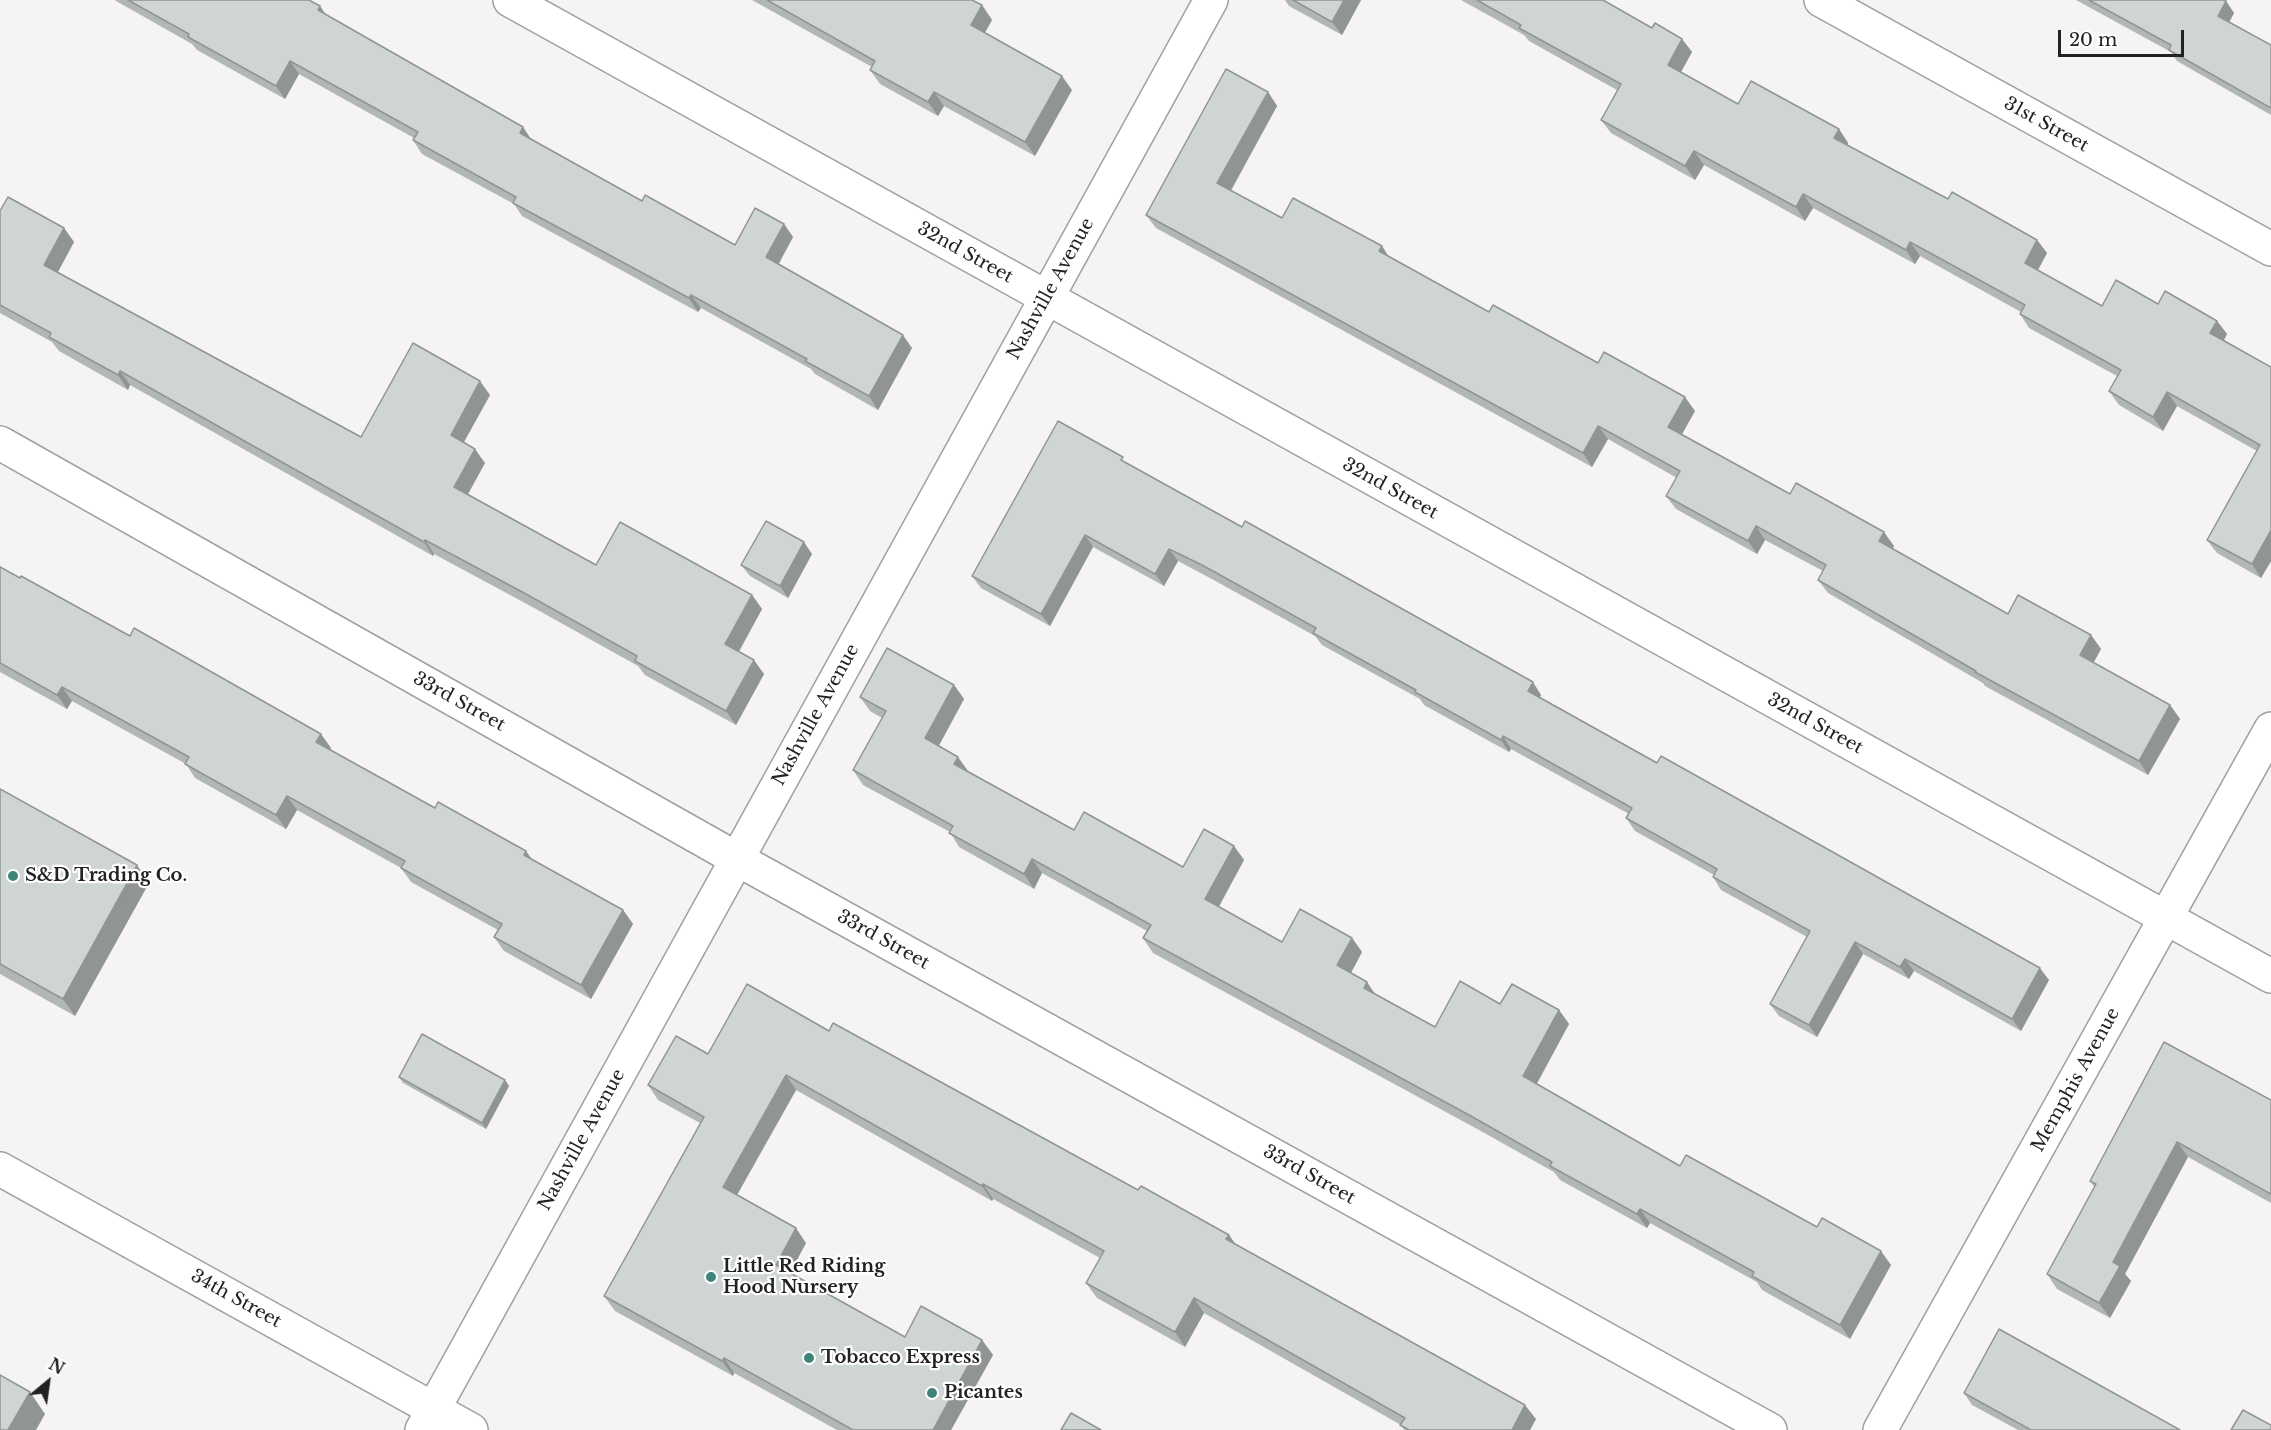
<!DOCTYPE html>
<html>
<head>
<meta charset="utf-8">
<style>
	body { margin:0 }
	#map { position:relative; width:2271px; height:1430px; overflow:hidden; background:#f6f3f7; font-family:"Libre Baskerville",serif }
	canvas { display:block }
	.north { position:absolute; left:18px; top:1352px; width:60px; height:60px; -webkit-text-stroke:4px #fff; paint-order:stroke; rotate:29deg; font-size:16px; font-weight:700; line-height:24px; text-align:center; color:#222123 }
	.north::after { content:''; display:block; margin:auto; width:21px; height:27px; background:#222123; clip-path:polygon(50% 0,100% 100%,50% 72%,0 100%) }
	.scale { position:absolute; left:2058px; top:30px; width:126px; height:27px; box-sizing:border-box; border:3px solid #222123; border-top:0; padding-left:8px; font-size:18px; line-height:21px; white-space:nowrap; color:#222123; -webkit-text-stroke:4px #fff; paint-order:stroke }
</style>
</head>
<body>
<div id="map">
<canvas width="2271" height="1430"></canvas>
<div class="north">N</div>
<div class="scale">20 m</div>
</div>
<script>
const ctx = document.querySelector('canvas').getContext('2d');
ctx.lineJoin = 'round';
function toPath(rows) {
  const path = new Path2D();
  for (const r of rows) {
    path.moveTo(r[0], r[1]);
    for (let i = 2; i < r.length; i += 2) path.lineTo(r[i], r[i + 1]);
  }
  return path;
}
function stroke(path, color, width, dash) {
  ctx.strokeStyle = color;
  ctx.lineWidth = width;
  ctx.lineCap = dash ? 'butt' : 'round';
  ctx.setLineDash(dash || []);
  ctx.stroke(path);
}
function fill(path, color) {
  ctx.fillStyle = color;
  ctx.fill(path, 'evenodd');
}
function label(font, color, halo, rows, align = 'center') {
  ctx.font = font + ' "Libre Baskerville",serif';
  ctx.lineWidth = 4.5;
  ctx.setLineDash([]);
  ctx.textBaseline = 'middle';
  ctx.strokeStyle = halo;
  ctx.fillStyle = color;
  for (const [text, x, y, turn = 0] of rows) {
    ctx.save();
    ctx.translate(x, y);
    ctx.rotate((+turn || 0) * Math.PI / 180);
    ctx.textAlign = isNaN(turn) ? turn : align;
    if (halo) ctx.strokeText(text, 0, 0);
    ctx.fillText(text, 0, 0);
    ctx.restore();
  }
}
const street = toPath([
	[510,0,2271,976],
	[1821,0,2271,249],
	[0,443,737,859,1770,1430],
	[422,1430,1211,0]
]);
const secondary = toPath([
	[0,1169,471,1430],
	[1880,1430,2271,729]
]);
stroke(street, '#a29fa3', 36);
stroke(secondary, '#a29fa3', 36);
stroke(street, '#fff', 33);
stroke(secondary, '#fff', 33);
fill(toPath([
	[115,0,309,0,320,6,327,16,523,127,531,139,642,201,735,245,784,224,793,237,778,264,912,348,878,410,815,374,811,369,701,308,698,312,522,216,514,204,422,154,413,140,414,138,299,74,285,99,197,50,192,44,116,1],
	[752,0,972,0,982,5,992,20,984,33,1072,90,1035,156,944,106,938,116,880,84,870,70,872,67],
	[1285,0,1361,0,1342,35,1289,6],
	[1461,0,1603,0,1652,28,1682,39,1692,52,1681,72,1738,104,1839,129,1848,143,1847,145,1948,199,2037,240,2047,253,2038,270,2102,306,2158,304,2217,321,2227,334,2224,340,2271,367,2271,561,2261,578,2217,553,2207,540,2257,451,2177,406,2163,431,2119,405,2109,391,2117,376,2029,328,2020,314,2021,312,1920,256,1915,264,1813,208,1805,221,1704,165,1695,180,1611,133,1601,120,1617,90,1529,41,1524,35],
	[2076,0,2224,0,2226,1,2234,13,2229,22,2271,45,2271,115,2177,61,2171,52],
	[1268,92,1277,106,1231,191,1282,218,1388,256,1489,312,1598,363,1695,411,1682,434,1790,494,1894,546,1892,549,2008,614,2091,635,2101,649,2093,663,2170,705,2180,719,2148,775,1985,686,1983,683,1828,593,1818,580,1823,571,1765,540,1757,554,1676,509,1666,496,1677,478,1608,439,1592,467,1156,228,1146,215],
	[0,211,64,228,74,242,58,272,361,437,490,395,464,442,485,463,468,494,596,565,752,595,762,609,739,652,764,674,736,725,645,675,638,666,536,609,434,554,433,556,130,385,128,390,59,351,52,342,0,313],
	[1126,463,1541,695,1540,697,2049,980,2021,1031,1914,971,1909,979,1863,954,1817,1037,1779,1016,1770,1004,1807,937,1721,890,1713,877,1714,875,1635,831,1626,818,1629,814,1511,749,1509,752,1424,705,1420,699,1322,645,1315,636,1210,578,1178,561,1164,586,1093,547,1050,626,981,588,972,576],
	[812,554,788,598,750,576,741,565],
	[0,567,331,748,330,750,435,808,526,851,531,859,623,910,633,924,591,999,504,951,494,937,498,930,411,882,401,868,297,810,286,829,195,778,186,764,72,701,67,709,0,672],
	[954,685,964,699,938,746,968,771,1074,830,1183,867,1234,846,1244,860,1218,907,1282,942,1352,938,1362,952,1351,973,1376,994,1435,1027,1500,1004,1559,1010,1569,1024,1536,1084,1680,1166,1817,1227,1891,1265,1850,1339,1762,1290,1757,1282,1650,1223,1647,1228,1560,1180,1554,1172,1479,1130,1153,953,1143,938,1147,931,1042,873,1034,889,959,847,950,832,863,785,853,770,882,718,870,711,860,697],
	[0,789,149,883,75,1016,0,974],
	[829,1031,1138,1190,1229,1235,1235,1244,1536,1419,1530,1430,1404,1430,1401,1425,1204,1313,1185,1347,1097,1298,1086,1283,1100,1258,993,1199,992,1201,796,1090,737,1195,806,1243,790,1273,905,1337,982,1340,993,1355,951,1430,837,1430,734,1373,733,1376,615,1311,604,1296,700,1123,658,1100,648,1085,708,1054],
	[399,1077,505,1080,509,1086,486,1129,403,1083],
	[2271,1100,2271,1203,2188,1157,2125,1274,2131,1281,2110,1318,2057,1289,2047,1274,2095,1188,2090,1181],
	[1964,1393,2180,1430,2018,1430,1972,1405]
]), '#b1b7b6');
fill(toPath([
	[1344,0,1361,0,1342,35,1332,22],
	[2226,1,2234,13,2226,28,2218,16],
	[982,5,992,20,981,40,971,25],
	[320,6,329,20,318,10],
	[1682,39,1692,52,1677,79,1668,65],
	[290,61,299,74,285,99,276,86],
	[1062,76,1072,90,1035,156,1025,142],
	[934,92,944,106,938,116,928,102],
	[1268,92,1277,106,1227,197,1217,183],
	[523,127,532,141,520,133],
	[1839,129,1848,143,1844,152,1834,138],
	[1694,151,1704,165,1695,180,1685,166],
	[1803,194,1813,208,1805,221,1796,207],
	[784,224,793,237,775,271,766,257],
	[64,228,74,242,54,279,44,265],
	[2037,240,2047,253,2034,277,2025,263],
	[1910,242,1920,256,1915,264,1906,250],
	[1382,246,1391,260,1379,251],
	[691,295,701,308,698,312,689,298],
	[2217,321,2227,334,2220,347,2210,333],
	[903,335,912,348,878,410,869,396],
	[120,371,130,385,128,390,118,375],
	[480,381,490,395,460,449,451,435],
	[2167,392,2177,406,2163,431,2153,417],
	[1685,397,1695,411,1678,441,1668,427],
	[1598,426,1608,439,1592,467,1583,453],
	[475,449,485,463,464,501,454,487],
	[1756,526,1765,540,1757,554,1748,541],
	[2271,530,2271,561,2261,578,2252,564],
	[1884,532,1894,546,1889,555,1879,541],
	[1085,535,1093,547,1050,626,1041,614],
	[425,540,434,554,433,556,424,542],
	[804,542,812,554,788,598,780,586],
	[1169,549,1178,561,1164,586,1155,574],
	[752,595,762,609,735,658,725,644],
	[2091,635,2101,649,2090,669,2080,655],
	[754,660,764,674,736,725,726,711],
	[1533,682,1541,695,1537,703,1528,691],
	[954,685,964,699,935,753,925,738],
	[62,687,72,701,67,709,57,695],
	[2170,705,2180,719,2148,775,2139,761],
	[321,734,331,748,326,756,316,742],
	[1503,736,1511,749,1509,752,1501,740],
	[958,757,968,771,954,764],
	[287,796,297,810,286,829,276,815],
	[1234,846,1244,860,1215,914,1205,899],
	[526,851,536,865,524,855],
	[1032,859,1042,873,1034,889,1024,874],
	[137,865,149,883,75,1016,63,999],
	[623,910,633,924,591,999,581,985],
	[1352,938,1362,952,1347,980,1337,965],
	[1855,942,1863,954,1817,1037,1809,1025],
	[1905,959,1914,971,1909,979,1900,967],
	[2040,968,2049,980,2021,1031,2012,1019],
	[1367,982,1377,997,1364,988],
	[1559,1010,1569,1024,1533,1091,1523,1076],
	[786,1075,796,1090,733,1202,723,1187],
	[505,1080,509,1086,486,1129,482,1123],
	[2177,1142,2188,1157,2125,1274,2131,1281,2110,1318,2099,1303,2113,1262],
	[983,1184,993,1199,992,1201,982,1186],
	[1640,1209,1650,1223,1647,1228,1637,1214],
	[796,1228,806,1243,786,1280,776,1265],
	[1229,1235,1239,1249,1226,1239],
	[1881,1251,1891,1265,1850,1339,1840,1325],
	[1194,1298,1204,1313,1185,1347,1175,1332],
	[982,1340,993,1355,951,1430,933,1430],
	[724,1358,734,1373,733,1376,722,1361],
	[30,1392,45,1414,36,1430,8,1430],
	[1525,1405,1536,1419,1530,1430,1512,1430]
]), '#909594');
const building = toPath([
	[128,0,309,0,320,6,318,10,523,127,520,133,642,201,645,195,735,245,755,208,784,224,766,257,903,335,869,396,805,361,807,359,691,295,689,298,513,203,516,197,413,140,418,132,290,61,276,86,188,37,189,34,128,0],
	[767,0,972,0,982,5,971,25,1062,76,1025,142,934,92,928,102,870,70,875,61,767,0],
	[1293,0,1344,0,1332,22,1293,0],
	[1477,0,1603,0,1652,28,1655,23,1682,39,1668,65,1738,104,1751,81,1839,129,1834,138,1948,199,1952,192,2037,240,2025,263,2102,306,2116,280,2158,304,2165,291,2217,321,2210,333,2271,367,2271,530,2252,564,2207,540,2260,445,2167,392,2153,417,2109,391,2121,370,2020,314,2025,305,1910,242,1906,250,1803,194,1796,207,1694,151,1685,166,1601,120,1621,84,1519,28,1521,25,1477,0],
	[2089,0,2224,0,2226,1,2218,16,2271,45,2271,108,2169,50,2171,45,2089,0],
	[1226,69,1268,92,1217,183,1282,218,1293,198,1382,246,1379,251,1489,312,1493,305,1598,363,1604,352,1685,397,1668,427,1790,494,1796,483,1884,532,1879,541,2008,614,2018,595,2091,635,2080,655,2170,705,2139,761,1975,672,1976,671,1818,580,1826,565,1756,526,1748,541,1666,496,1680,471,1598,426,1583,453,1146,215,1226,69],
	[8,197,64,228,44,265,361,437,413,343,480,381,451,435,475,449,454,487,596,565,620,522,752,595,725,644,754,660,726,711,635,661,637,656,526,594,425,540,424,542,120,371,118,375,49,337,51,333,0,305,0,211,8,197],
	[1058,421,1123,457,1121,460,1242,527,1245,521,1533,682,1528,691,1657,763,1661,756,2040,968,2012,1019,1905,959,1900,967,1855,942,1809,1025,1770,1004,1810,931,1713,877,1717,869,1626,818,1632,808,1503,736,1501,740,1415,692,1416,690,1313,633,1316,628,1202,565,1169,549,1155,574,1085,535,1041,614,972,576,1058,421],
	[766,521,804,542,780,586,741,565,766,521],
	[0,567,20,578,21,576,130,636,134,628,321,734,316,742,435,808,438,802,526,851,524,855,623,910,581,985,494,937,502,924,401,868,405,861,287,796,276,815,185,764,189,757,62,687,57,695,0,663,0,567],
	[887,648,954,685,925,738,958,757,954,764,1074,830,1084,812,1183,867,1204,829,1234,846,1205,899,1282,942,1300,909,1352,938,1337,965,1367,982,1364,988,1435,1027,1460,981,1500,1004,1512,984,1559,1010,1523,1076,1680,1166,1686,1155,1817,1227,1822,1218,1881,1251,1840,1325,1752,1276,1754,1272,1640,1209,1637,1214,1550,1166,1552,1162,1469,1115,1143,938,1151,925,1032,859,1024,874,949,833,953,826,853,770,886,711,860,697,887,648],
	[0,789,137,865,63,999,0,964,0,789],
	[747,984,829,1031,833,1023,1138,1190,1141,1186,1229,1235,1226,1239,1525,1405,1512,1430,1409,1430,1400,1425,1405,1418,1194,1298,1175,1332,1086,1283,1104,1251,983,1184,982,1186,786,1075,723,1187,796,1228,776,1265,905,1337,921,1306,982,1340,933,1430,853,1430,724,1358,722,1361,604,1296,704,1117,648,1085,676,1036,708,1054,747,984],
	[422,1034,505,1080,482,1123,399,1077,422,1034],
	[2164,1042,2271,1100,2271,1194,2177,1142,2113,1262,2120,1266,2099,1303,2047,1274,2096,1184,2090,1181,2164,1042],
	[1999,1329,2180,1430,2031,1430,1964,1393,1999,1329],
	[0,1375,30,1392,8,1430,0,1430,0,1375],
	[2243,1410,2271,1425,2271,1430,2231,1430,2243,1410],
	[1071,1413,1101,1430,1061,1430,1071,1413]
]);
fill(building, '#ced5d4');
stroke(building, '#909594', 1.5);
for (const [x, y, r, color] of [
	[13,876,6,"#3e8479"],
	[711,1277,6,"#3e8479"],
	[809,1358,6,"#3e8479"],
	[932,1393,6,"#3e8479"]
]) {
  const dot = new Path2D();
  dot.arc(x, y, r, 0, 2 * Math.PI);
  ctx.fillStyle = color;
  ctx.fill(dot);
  stroke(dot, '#fff', 2);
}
label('18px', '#222123', '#fff', [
	["31st Street",2046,125,29],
	["32nd Street",965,253,29],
	["Nashville Avenue",1051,289,-61],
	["32nd Street",1390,489,29],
	["33rd Street",459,702,29],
	["Nashville Avenue",816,715,-61],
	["32nd Street",1815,724,29],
	["33rd Street",883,940,29],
	["Memphis Avenue",2076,1080,-61],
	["Nashville Avenue",582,1140,-61],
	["33rd Street",1309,1175,29],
	["34th Street",236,1299,29]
]);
label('bold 18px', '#222123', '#fff', [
	["S&D Trading Co.",25,876],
	["Little Red Riding",723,1267],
	["Hood Nursery",723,1288],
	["Tobacco Express",821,1358],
	["Picantes",944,1393]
], 'left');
</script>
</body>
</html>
